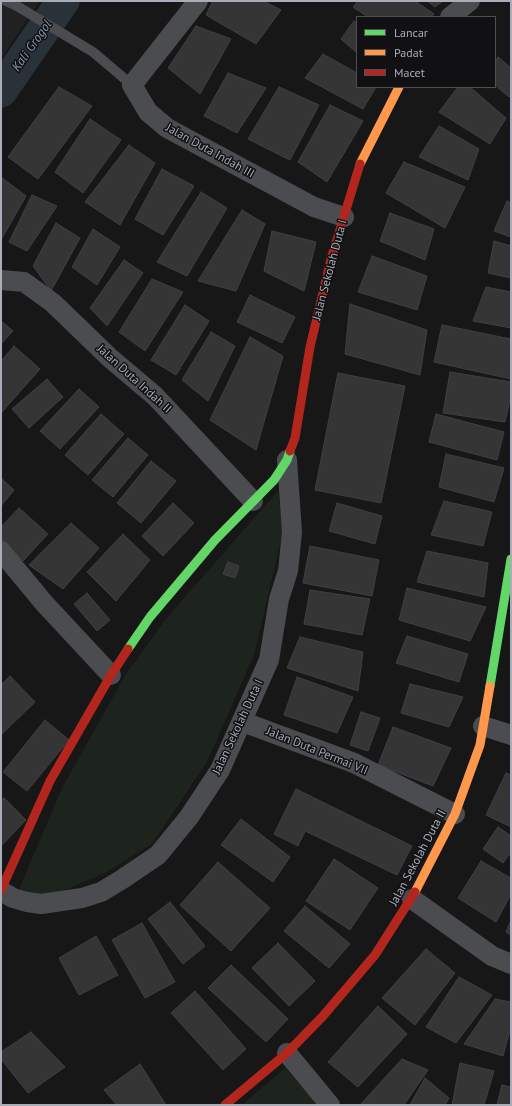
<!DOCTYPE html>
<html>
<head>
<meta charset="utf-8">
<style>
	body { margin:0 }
	#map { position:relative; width:512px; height:1106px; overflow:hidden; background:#171717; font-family:"PT Sans",sans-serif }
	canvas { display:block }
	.frame { position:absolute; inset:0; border:2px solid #a8adb8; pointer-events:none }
	.legend { position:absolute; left:356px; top:16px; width:140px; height:72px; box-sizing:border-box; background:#111113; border:1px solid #4d4f55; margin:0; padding:5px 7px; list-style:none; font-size:12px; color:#a8adb8 }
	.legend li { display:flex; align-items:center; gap:8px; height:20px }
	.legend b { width:20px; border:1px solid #4d4f55 }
</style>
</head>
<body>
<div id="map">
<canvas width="512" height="1106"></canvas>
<div class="frame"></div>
<ul class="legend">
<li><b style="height:5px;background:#63d668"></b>Lancar</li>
<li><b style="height:5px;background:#ff974d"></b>Padat</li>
<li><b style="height:5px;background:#b3261e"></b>Macet</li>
</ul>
</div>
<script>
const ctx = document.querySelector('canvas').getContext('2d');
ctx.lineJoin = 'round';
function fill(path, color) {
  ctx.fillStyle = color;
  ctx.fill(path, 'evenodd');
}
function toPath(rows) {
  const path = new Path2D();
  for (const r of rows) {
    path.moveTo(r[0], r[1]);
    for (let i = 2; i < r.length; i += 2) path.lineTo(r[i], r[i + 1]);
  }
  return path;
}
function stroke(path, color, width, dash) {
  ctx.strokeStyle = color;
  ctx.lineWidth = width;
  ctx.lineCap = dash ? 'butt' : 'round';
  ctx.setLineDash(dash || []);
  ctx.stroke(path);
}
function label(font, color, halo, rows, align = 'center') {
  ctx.font = font + ' "PT Sans",sans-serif';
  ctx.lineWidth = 3;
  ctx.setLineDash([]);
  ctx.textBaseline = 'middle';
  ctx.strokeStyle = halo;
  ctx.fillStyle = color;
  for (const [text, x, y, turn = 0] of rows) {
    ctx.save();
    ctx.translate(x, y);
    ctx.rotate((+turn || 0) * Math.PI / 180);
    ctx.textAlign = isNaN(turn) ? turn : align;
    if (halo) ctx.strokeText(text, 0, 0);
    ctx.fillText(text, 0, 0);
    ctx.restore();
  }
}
fill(toPath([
	[1,1,40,1,1,59]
]), '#212123');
fill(toPath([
	[278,491,283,532,254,655,207,762,152,844,105,873,55,894,17,894,62,788,126,674,165,620],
	[285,1068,318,1105,242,1105]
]), '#1d241e');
stroke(toPath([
	[1,91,63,1]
]), '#2a3239', 33);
const building = toPath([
	[213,1,263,1,281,10,256,44,206,15,213,1],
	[358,1,415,1,434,14,431,17,368,17,353,7,358,1],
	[427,1,443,1,435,7,427,1],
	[354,21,357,23,357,53,341,39,354,21],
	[196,26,231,39,200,94,168,68,196,26],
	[323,54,357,73,357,87,376,87,363,109,305,78,323,54],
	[498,57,511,68,511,95,509,97,495,85,495,61,498,57],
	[228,73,266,88,237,133,204,116,228,73],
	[59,87,92,106,38,179,8,157,59,87],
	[279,87,319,105,290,160,248,139,279,87],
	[458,87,470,87,506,118,490,144,439,112,458,87],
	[330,105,363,121,327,182,298,162,330,105],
	[90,119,121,140,83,193,55,172,90,119],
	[439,126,479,149,468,180,419,157,439,126],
	[129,145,155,163,120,225,85,202,129,145],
	[404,162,465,187,445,228,386,193,404,162],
	[162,169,194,186,163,235,135,219,162,169],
	[1,177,26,196,1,240,1,177],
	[201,192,227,208,187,276,157,262,201,192],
	[32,195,57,206,27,251,9,242,32,195],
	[507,201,511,203,511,237,494,231,507,201],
	[242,210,265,224,236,291,198,281,242,210],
	[390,213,434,229,425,260,380,241,390,213],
	[56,223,80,238,51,291,33,266,56,223],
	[93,229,120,247,97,285,72,267,93,229],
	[272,231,316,242,304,291,264,271,272,231],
	[494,241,511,246,511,278,488,273,494,241],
	[372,256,427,276,417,310,358,292,372,256],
	[124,260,143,273,107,326,90,308,124,260],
	[152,279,183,292,145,351,119,332,152,279],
	[486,287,511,292,511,328,473,321,486,287],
	[250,295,295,317,282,343,237,322,250,295],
	[350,304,427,330,420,375,345,354,350,304],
	[185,305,209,321,176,375,151,360,185,305],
	[1,321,13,331,1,344,1,321],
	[442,325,511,339,511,379,434,362,442,325],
	[211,332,235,346,208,401,182,380,211,332],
	[250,337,283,356,256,450,210,420,250,337],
	[14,346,40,369,2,412,1,361,14,346],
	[450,372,511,382,511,396,505,422,443,413,450,372],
	[338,373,405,386,381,503,315,490,338,373],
	[47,379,63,397,29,428,12,409,47,379],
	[79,389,99,407,60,449,40,431,79,389],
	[101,414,124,434,88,475,65,455,101,414],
	[436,414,504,432,497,460,429,442,436,414],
	[128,438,148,455,113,497,92,480,128,438],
	[446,454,504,468,494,502,439,487,446,454],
	[151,461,176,481,141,523,117,503,151,461],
	[1,478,14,490,1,506,1,478],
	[444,501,492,512,483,546,431,535,444,501],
	[173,503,194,523,163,556,142,536,173,503],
	[337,503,382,516,375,544,329,531,337,503],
	[19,508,48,534,23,561,1,541,1,527,19,508],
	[71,523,99,548,63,589,29,565,71,523],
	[123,534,150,560,116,601,87,572,123,534],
	[310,546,379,560,372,596,303,583,310,546],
	[427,551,488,563,484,597,417,582,427,551],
	[228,562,239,566,235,578,223,574,228,562],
	[407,588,486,607,470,641,399,620,407,588],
	[310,590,370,599,362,635,304,624,310,590],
	[87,593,110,620,97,631,74,604,87,593],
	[407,636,468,654,459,682,396,663,407,636],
	[300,637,363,652,358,691,287,668,300,637],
	[10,676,35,702,1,735,1,685,10,676],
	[297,677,353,697,337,733,284,715,297,677],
	[410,684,463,697,449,727,401,713,410,684],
	[361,712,380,718,368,751,350,745,361,712],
	[45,720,69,740,27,791,3,772,45,720],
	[393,727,451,748,433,786,378,765,393,727],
	[506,773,511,775,511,827,486,815,506,773],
	[296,789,412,846,397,875,305,831,298,846,274,834,296,789],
	[4,798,26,820,1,846,1,801,4,798],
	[241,819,290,857,273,882,221,845,241,819],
	[498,827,511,836,511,852,503,863,483,849,498,827],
	[334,859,378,888,350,930,306,901,334,859],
	[481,861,511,878,511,894,496,922,458,898,481,861],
	[218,862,270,908,231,951,180,905,218,862],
	[170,902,205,946,183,964,148,919,170,902],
	[305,906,350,944,329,968,284,931,305,906],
	[511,920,511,935,506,932,511,920],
	[142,923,175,982,145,998,112,940,142,923],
	[96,936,118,975,79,995,59,958,96,936],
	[278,943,315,981,289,1006,252,968,278,943],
	[426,949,455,973,415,1025,382,998,426,949],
	[231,965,288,1019,266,1042,208,988,231,965],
	[459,977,492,995,456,1043,426,1027,459,977],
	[195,991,246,1049,223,1070,171,1013,195,991],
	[495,999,511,1002,511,1027,503,1056,464,1044,495,999],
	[378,1006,407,1034,358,1087,328,1062,378,1006],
	[31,1032,65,1067,28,1093,1,1059,1,1052,31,1032],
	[402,1059,428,1070,404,1105,360,1105,402,1059],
	[460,1063,494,1071,484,1105,452,1105,460,1063],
	[140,1064,166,1105,117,1105,104,1090,140,1064],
	[425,1078,449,1098,445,1105,410,1105,425,1078],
	[502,1085,511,1087,511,1105,497,1105,502,1085]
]);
fill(building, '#353536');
stroke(building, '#3f4043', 1);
stroke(toPath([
	[6,1,17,6,93,52,132,85]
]), '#4b4c50', 10);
stroke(toPath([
	[198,1,132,85,148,112,167,128,314,207,344,217],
	[450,17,470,1],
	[1,280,24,282,53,303,110,358,155,396,253,501],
	[1,551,44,603,111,675],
	[243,722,354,763,455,814],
	[483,726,511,735],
	[1,891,13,898,27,902,41,904,82,898,101,892,121,880,158,855,189,817,220,770,269,660,279,599,288,571,292,532,287,460],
	[412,899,492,956,511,964],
	[287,1053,330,1105]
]), '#4b4c50', 20);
stroke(toPath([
	[128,649,150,617,215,540,274,480,287,460,290,451],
	[490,686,511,559]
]), '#63d668', 9);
stroke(toPath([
	[360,164,399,87],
	[415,892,455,814,480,745,490,686]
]), '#ff974d', 9);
stroke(toPath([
	[290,451,295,438,310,347,331,259,360,164],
	[1,890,50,781,111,675,128,649],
	[225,1105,287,1053,323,1016,375,955,415,892]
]), '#b3261e', 9);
label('12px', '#a8adb8', '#111113', [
	["Jalan Duta Indah III",210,151,29],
	["Jalan Sekolah Duta I",330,270,-75],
	["Jalan Duta Indah II",134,379,42],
	["Jalan Sekolah Duta I",238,727,-65],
	["Jalan Duta Permai VII",317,751,22],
	["Jalan Sekolah Duta II",418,858,-62]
]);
label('italic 13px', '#7f9bb3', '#111113', [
	["Kali Grogol",32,46,-55]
]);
</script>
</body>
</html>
